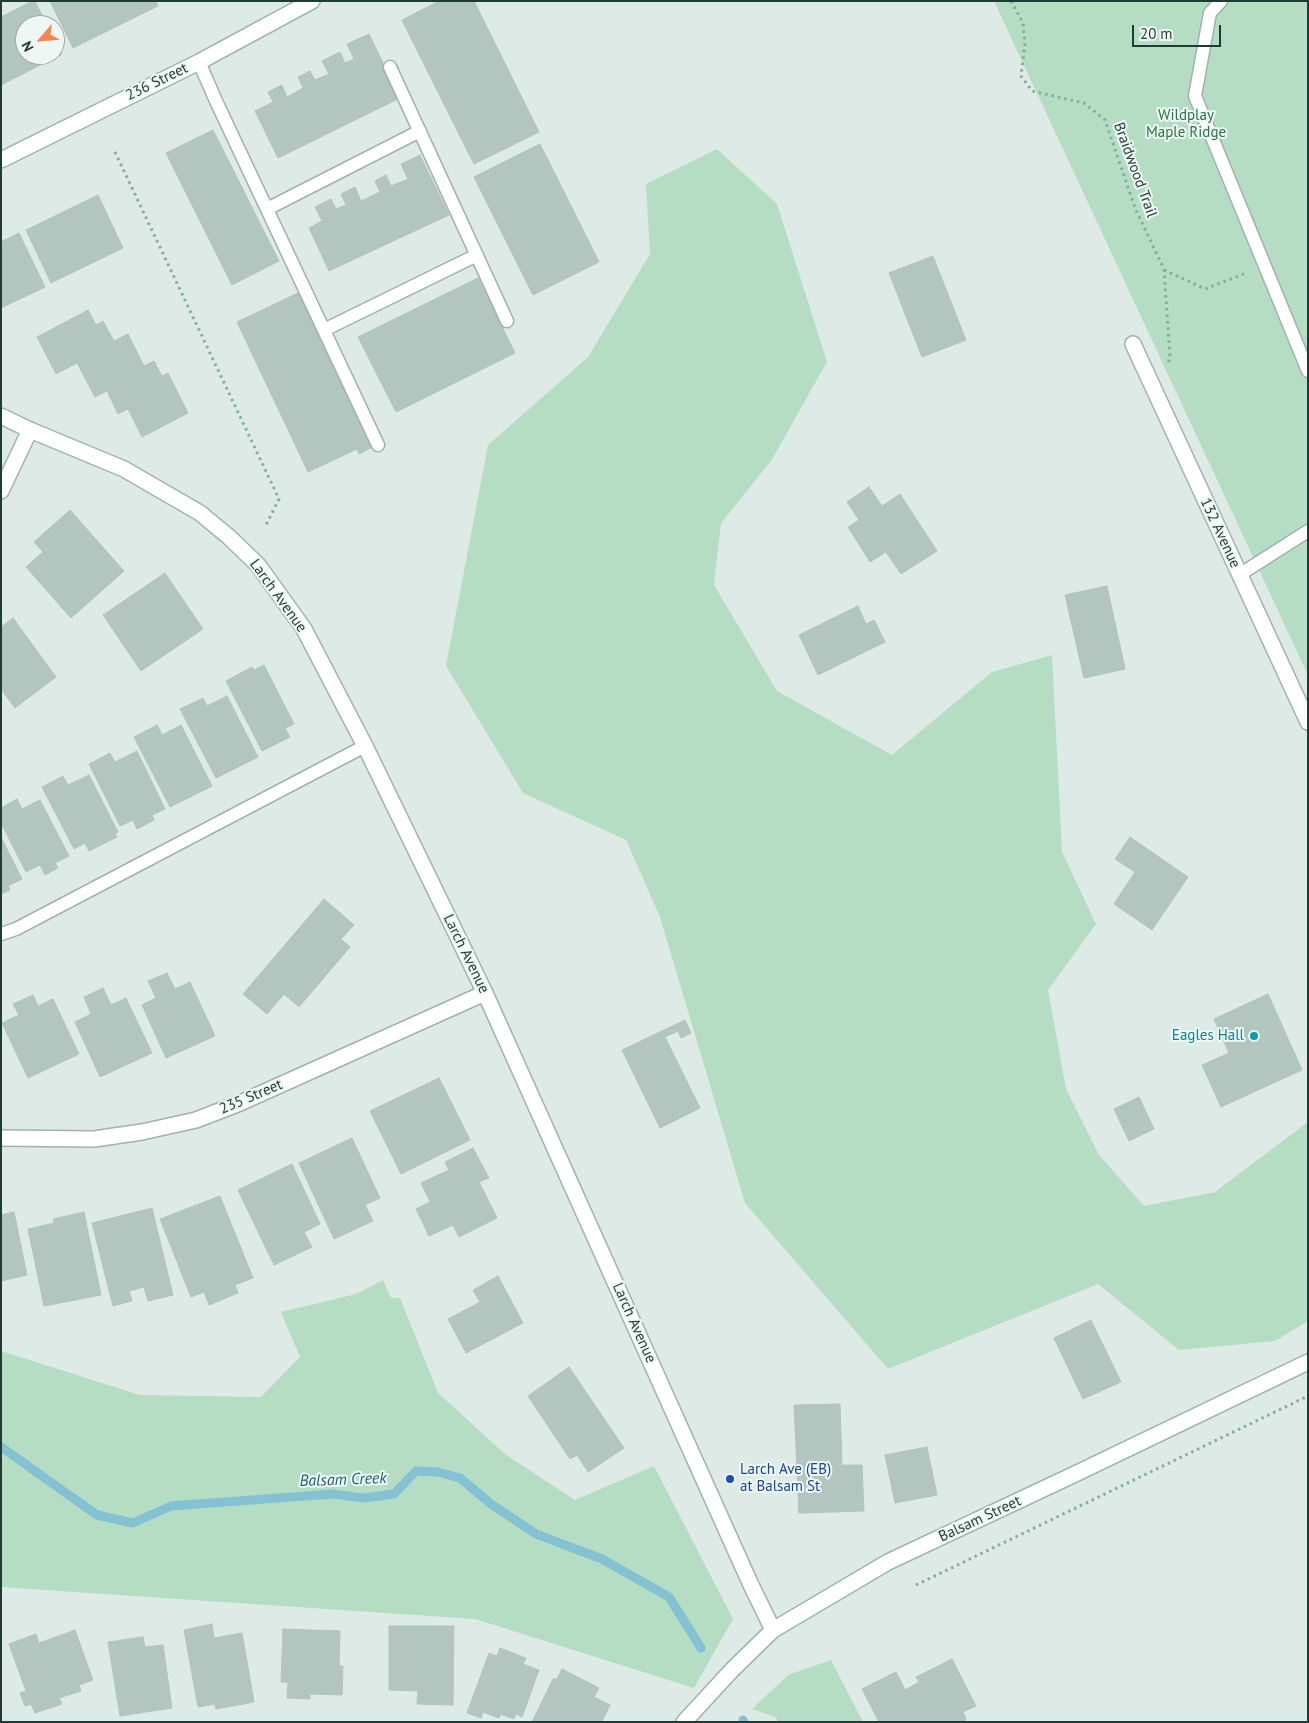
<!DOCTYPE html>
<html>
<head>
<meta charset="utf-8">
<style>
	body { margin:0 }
	#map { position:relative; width:1309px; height:1723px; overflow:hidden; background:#deeae6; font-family:"PT Sans",sans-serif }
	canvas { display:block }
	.frame { position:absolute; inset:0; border:2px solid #1f3b35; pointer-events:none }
	.north { position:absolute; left:15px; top:15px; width:50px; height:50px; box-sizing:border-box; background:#eef7f3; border:1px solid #9baca7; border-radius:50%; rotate:243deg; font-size:14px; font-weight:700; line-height:20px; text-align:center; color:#1f3b35 }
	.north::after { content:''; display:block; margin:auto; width:18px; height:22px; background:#f8844f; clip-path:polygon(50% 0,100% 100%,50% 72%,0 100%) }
	.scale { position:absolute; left:1132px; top:25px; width:89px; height:22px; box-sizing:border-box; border:2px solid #1f3b35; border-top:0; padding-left:6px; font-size:15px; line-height:18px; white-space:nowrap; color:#1f3b35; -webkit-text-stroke:4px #eef7f3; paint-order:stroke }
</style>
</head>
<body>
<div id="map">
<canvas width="1309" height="1723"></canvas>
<div class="frame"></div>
<div class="north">N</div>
<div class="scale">20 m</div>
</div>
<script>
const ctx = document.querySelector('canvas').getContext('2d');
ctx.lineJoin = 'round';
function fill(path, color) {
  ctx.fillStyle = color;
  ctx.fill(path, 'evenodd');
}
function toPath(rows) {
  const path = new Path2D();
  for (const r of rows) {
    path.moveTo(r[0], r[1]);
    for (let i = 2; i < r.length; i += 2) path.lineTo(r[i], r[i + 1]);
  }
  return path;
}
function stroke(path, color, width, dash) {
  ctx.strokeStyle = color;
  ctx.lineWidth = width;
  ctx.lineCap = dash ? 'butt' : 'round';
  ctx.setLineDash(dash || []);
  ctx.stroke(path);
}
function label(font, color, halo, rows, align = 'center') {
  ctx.font = font + ' "PT Sans",sans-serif';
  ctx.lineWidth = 4;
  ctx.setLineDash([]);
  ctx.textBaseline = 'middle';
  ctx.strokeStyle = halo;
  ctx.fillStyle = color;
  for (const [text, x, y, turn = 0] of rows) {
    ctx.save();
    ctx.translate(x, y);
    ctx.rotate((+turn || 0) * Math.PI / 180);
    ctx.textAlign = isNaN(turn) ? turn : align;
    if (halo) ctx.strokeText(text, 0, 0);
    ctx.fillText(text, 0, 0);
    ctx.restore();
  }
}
fill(toPath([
	[994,1,1308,1,1308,675],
	[717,149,777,204,827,362,771,461,721,523,714,585,777,691,892,755,992,672,1052,655,1062,852,1096,924,1048,990,1066,1089,1099,1155,1144,1206,1215,1192,1308,1122,1308,1321,1275,1341,1179,1350,1098,1284,888,1369,745,1203,660,917,626,840,523,793,446,666,488,445,588,357,650,254,646,184],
	[383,1280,391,1298,400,1298,438,1393,505,1454,520,1464,575,1500,654,1466,733,1619,694,1688,475,1619,1,1587,1,1351,140,1395,261,1397,300,1357,281,1312,356,1294],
	[831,1660,863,1722,778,1722,775,1717,752,1709,788,1675]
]), '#b5ddc3');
stroke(toPath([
	[1,1447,97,1515,133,1523,171,1506,332,1494,364,1498,394,1494,416,1471,438,1472,460,1478,491,1504,536,1534,602,1559,669,1597,701,1648],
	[743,1720,744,1722]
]), '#83c1d3', 9);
const building = toPath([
	[32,1,35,1,47,25,25,25,25,55,55,55,55,40,62,54,1,85,1,17,32,1],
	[50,1,156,1,158,6,73,48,50,1],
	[439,1,474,1,539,132,474,164,402,20,439,1],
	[369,34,400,98,278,158,255,111,273,102,268,92,282,85,287,97,303,88,298,77,310,71,315,80,329,74,322,61,340,52,345,63,354,59,347,44,369,34],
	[213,130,279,261,232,285,166,153,213,130],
	[540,144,599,262,533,295,474,177,540,144],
	[420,155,449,215,329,271,309,228,322,221,315,207,331,199,336,209,346,205,341,194,355,187,361,201,380,192,375,181,386,175,391,186,408,179,401,164,420,155],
	[98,195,123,248,51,283,26,230,98,195],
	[19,233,45,287,1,308,1,242,19,233],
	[933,256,966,340,922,357,889,273,933,256],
	[478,278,515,353,396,412,358,337,478,278],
	[300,292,374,446,359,454,357,449,308,472,237,322,300,292],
	[88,310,96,325,103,321,114,341,128,334,144,366,154,361,162,376,168,373,188,413,142,437,128,409,118,414,107,391,95,397,77,363,56,374,37,337,88,310],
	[869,487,882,506,900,494,937,551,901,574,886,552,870,562,848,527,859,520,847,502,869,487],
	[70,510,124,571,71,618,26,567,43,552,34,542,70,510],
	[165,573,203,629,141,671,103,615,165,573],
	[1107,586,1125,669,1084,678,1065,595,1107,586],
	[858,606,866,624,874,620,885,642,818,675,799,635,858,606],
	[13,618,56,677,15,708,1,689,1,627,13,618],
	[264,665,294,724,285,728,290,737,262,751,226,681,252,667,254,670,264,665],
	[227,696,258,757,216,778,180,709,203,698,207,706,227,696],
	[157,725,162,735,181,725,212,786,170,807,134,737,157,725],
	[137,751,165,809,152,815,154,820,137,829,133,820,120,826,89,764,110,753,115,762,137,751],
	[89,775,118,832,115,834,117,837,89,851,85,843,74,849,42,787,63,776,68,785,89,775],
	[17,799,22,809,40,800,69,856,55,863,58,868,45,875,40,865,26,872,1,823,1,808,17,799],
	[1,837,22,879,8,886,10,890,1,894,1,837],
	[1130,837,1188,877,1152,930,1114,904,1135,872,1115,859,1130,837],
	[324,899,354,925,341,939,350,947,299,1007,284,994,267,1014,243,994,324,899],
	[167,973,175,989,190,982,215,1036,166,1058,142,1005,156,998,148,981,167,973],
	[103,988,111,1005,126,998,152,1053,100,1077,75,1022,91,1014,84,997,103,988],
	[1268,994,1302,1070,1221,1107,1202,1065,1229,1053,1214,1019,1268,994],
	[33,995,38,1006,53,999,79,1054,28,1078,2,1023,19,1015,13,1004,33,995],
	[685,1020,691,1033,681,1038,678,1031,665,1037,700,1108,660,1128,622,1050,685,1020],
	[439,1078,470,1140,401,1174,370,1111,439,1078],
	[1139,1097,1154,1129,1129,1141,1114,1109,1139,1097],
	[352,1138,380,1198,365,1205,373,1221,334,1239,299,1163,352,1138],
	[473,1148,489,1178,479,1182,497,1218,459,1237,453,1225,429,1236,416,1209,430,1202,421,1183,449,1170,445,1162,473,1148],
	[292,1164,320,1224,304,1232,312,1247,274,1265,238,1190,292,1164],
	[220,1196,253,1278,235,1285,238,1293,209,1305,204,1292,191,1297,160,1219,220,1196],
	[152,1208,173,1295,148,1301,144,1287,129,1291,132,1301,113,1306,92,1223,152,1208],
	[14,1212,27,1275,1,1281,1,1215,14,1212],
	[84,1212,101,1295,44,1306,28,1229,54,1223,53,1219,84,1212],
	[498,1276,523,1323,466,1353,448,1319,480,1302,473,1290,498,1276],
	[1091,1320,1121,1382,1083,1399,1054,1338,1091,1320],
	[569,1367,624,1448,588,1472,577,1455,570,1459,528,1396,569,1367],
	[840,1404,842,1465,862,1465,864,1511,799,1513,794,1405,840,1404],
	[927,1447,937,1495,895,1503,885,1455,927,1447],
	[212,1624,214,1638,242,1633,254,1702,216,1709,215,1704,198,1707,184,1630,212,1624],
	[389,1626,454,1626,453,1705,417,1704,418,1691,389,1690,389,1626],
	[283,1629,340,1631,339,1666,343,1666,342,1695,310,1694,310,1699,287,1698,288,1682,281,1682,283,1629],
	[75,1630,93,1680,79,1685,81,1691,59,1698,62,1704,35,1713,31,1704,25,1706,20,1693,26,1691,9,1644,36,1634,39,1643,75,1630],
	[143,1637,145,1647,163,1645,172,1708,120,1716,108,1642,143,1637],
	[500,1648,526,1658,523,1664,539,1670,522,1717,516,1714,514,1719,500,1714,499,1718,483,1712,481,1718,467,1713,489,1653,497,1656,500,1648],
	[952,1659,976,1706,963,1712,966,1718,964,1722,879,1722,862,1689,896,1672,905,1690,919,1682,916,1677,952,1659],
	[562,1669,599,1688,594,1697,610,1705,602,1722,532,1722,553,1679,557,1679,562,1669]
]);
fill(building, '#b3c5bf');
stroke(building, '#b0c4bd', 1);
const lane = toPath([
	[1221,1,1210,13,1195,96,1308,371],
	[199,62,216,101,378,445],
	[390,67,507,321],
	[267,209,420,131],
	[324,330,477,255],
	[1239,575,1308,531],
	[1,934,16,929,365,746]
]);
const street = toPath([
	[1133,344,1308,722],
	[1,491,30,430],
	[1,1138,94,1139,142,1132,196,1120,240,1103,485,993],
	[684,1722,732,1670,773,1630]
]);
const secondary = toPath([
	[1,160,199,62,312,1],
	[1,416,30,430,124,469,200,513,229,537,258,565,304,629,365,746,485,993,751,1585,773,1630,888,1562,1073,1475,1308,1362]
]);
stroke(lane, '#a1b2ad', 15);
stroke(street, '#a1b2ad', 18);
stroke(secondary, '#9db7af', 18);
stroke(toPath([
	[1011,1,1023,23,1025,43,1021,76,1032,91,1084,103,1105,120,1135,208,1164,269,1170,357,1168,364],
	[115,152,279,499,266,525],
	[1164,270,1205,289,1246,273],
	[916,1585,1308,1396]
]), '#7dafa3', 3, [2.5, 4]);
stroke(lane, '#fff', 12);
stroke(street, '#fff', 15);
stroke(secondary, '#fff', 15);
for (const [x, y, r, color] of [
	[1254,1036,5,"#0f9aa8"],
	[730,1479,5,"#1a4fb4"]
]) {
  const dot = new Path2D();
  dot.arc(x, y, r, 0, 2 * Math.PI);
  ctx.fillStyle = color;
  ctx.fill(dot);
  stroke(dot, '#eef7f3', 2);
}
label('15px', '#1f3b35', '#eef7f3', [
	["236 Street",157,82,-26],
	["Braidwood Trail",1135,170,70],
	["132 Avenue",1220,533,65],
	["Larch Avenue",278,596,54],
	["Larch Avenue",466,954,64],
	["235 Street",251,1097,-23],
	["Larch Avenue",634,1323,66],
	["Balsam Street",980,1519,-25]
]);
label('15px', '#28734a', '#eef7f3', [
	["Wildplay",1186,116],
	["Maple Ridge",1186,133]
]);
label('15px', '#0d838f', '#eef7f3', [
	["Eagles Hall",1244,1036]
], 'right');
label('15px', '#164399', '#eef7f3', [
	["Larch Ave (EB)",740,1470],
	["at Balsam St",740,1487]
], 'left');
label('italic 16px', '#176178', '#eef7f3', [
	["Balsam Creek",343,1480,-2]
]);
</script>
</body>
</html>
